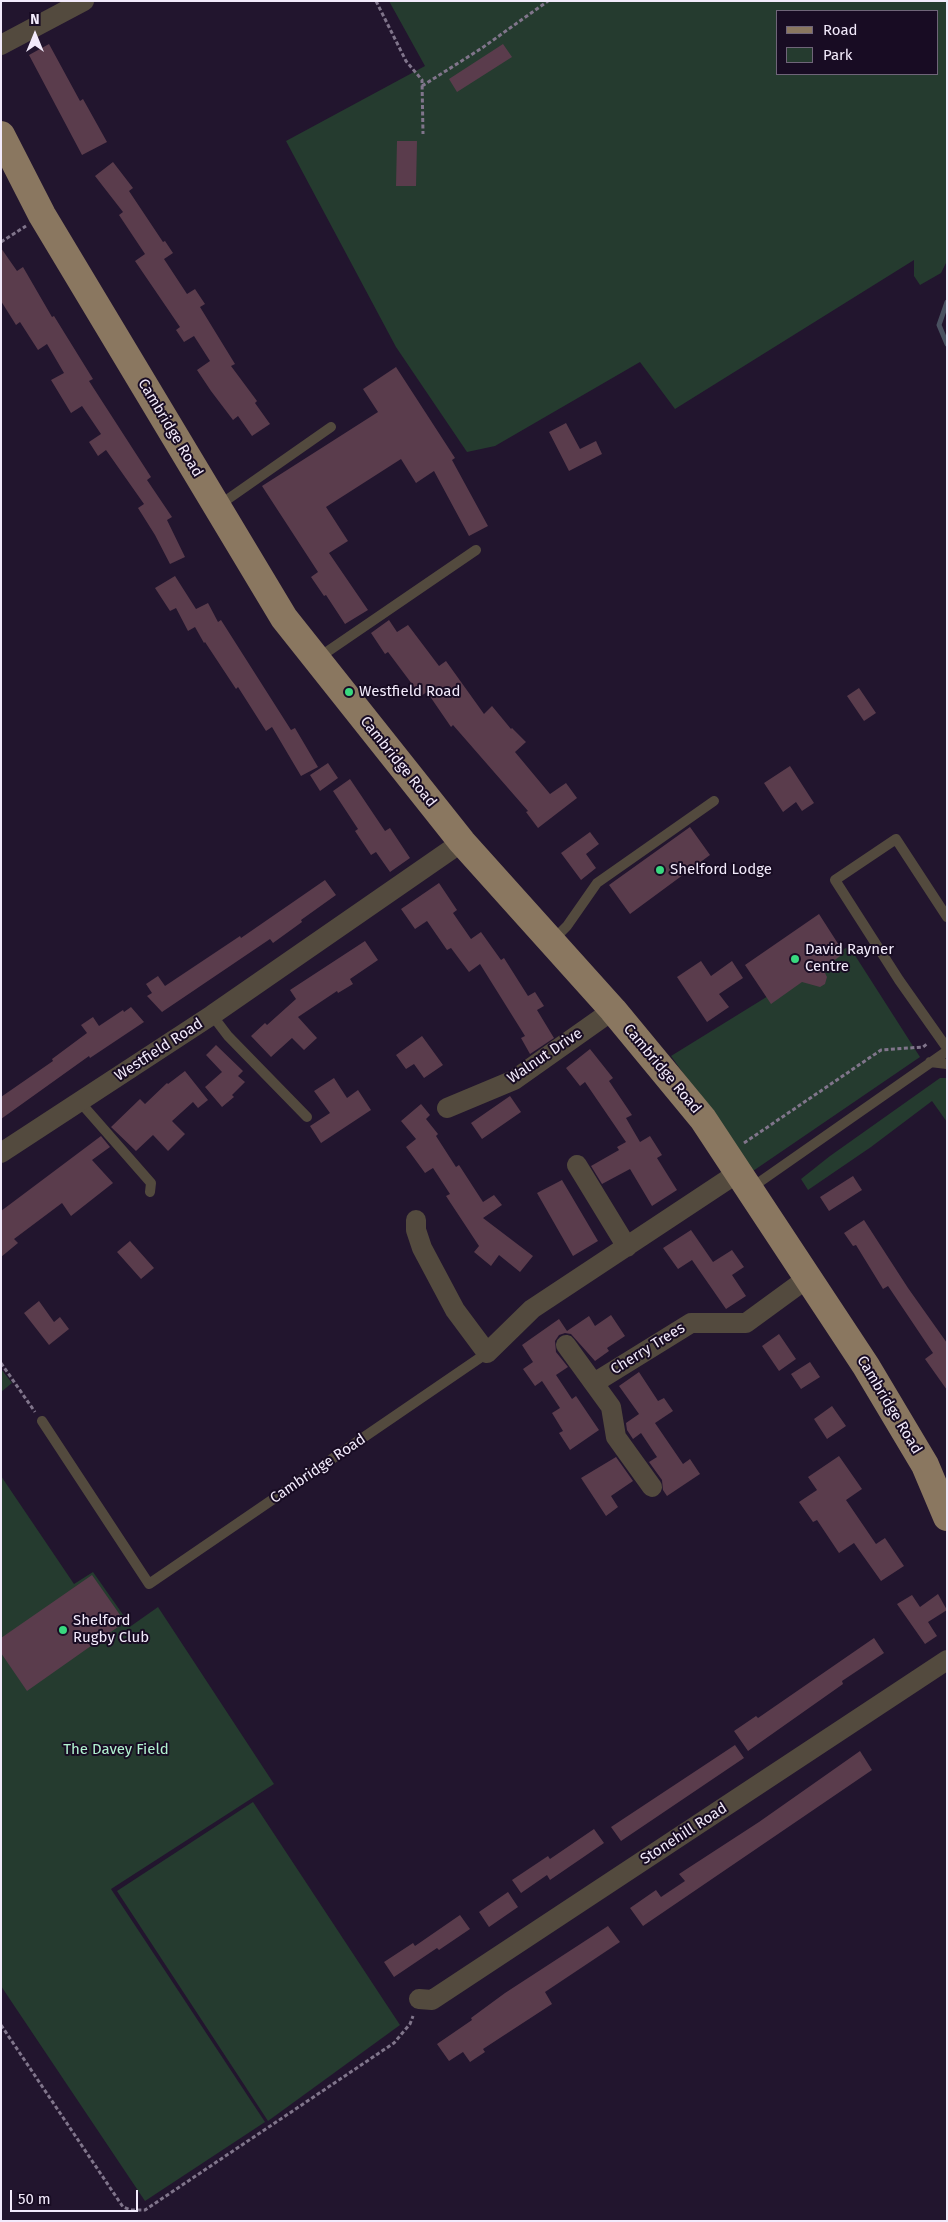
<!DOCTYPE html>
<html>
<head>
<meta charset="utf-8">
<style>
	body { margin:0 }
	#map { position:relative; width:948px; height:2222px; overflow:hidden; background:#22152e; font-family:"Fira Sans",sans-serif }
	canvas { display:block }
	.frame { position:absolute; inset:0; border:2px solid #f2eafb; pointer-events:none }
	.legend { position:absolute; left:776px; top:10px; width:162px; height:65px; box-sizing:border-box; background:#180c23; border:1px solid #6f6579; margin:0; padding:6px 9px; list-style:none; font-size:15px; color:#f2eafb }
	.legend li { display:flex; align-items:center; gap:10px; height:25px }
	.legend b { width:25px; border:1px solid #6f6579 }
	.north { position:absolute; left:10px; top:10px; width:50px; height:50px; -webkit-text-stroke:4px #180c23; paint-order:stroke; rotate:0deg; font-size:14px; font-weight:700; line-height:20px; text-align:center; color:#f2eafb }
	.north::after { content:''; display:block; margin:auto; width:18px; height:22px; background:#f2eafb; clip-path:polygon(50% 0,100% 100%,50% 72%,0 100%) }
	.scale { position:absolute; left:10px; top:2190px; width:128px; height:22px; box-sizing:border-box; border:2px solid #f2eafb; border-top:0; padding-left:6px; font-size:15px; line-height:18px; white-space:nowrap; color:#f2eafb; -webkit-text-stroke:4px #180c23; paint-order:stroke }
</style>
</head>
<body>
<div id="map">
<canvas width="948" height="2222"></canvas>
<div class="frame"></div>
<ul class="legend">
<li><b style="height:6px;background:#8a7760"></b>Road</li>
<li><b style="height:14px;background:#253b2f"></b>Park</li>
</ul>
<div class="north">N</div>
<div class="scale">50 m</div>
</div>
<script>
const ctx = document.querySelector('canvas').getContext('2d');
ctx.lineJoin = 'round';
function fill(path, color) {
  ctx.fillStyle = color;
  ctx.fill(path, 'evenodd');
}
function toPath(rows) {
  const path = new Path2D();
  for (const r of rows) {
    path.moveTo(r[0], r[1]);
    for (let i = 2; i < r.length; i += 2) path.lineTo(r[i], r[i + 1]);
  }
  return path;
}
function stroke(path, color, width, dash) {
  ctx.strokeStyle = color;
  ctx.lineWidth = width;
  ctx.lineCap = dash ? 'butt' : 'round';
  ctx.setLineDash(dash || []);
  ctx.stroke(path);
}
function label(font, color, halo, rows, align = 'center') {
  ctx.font = font + ' "Fira Sans",sans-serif';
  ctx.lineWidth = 4;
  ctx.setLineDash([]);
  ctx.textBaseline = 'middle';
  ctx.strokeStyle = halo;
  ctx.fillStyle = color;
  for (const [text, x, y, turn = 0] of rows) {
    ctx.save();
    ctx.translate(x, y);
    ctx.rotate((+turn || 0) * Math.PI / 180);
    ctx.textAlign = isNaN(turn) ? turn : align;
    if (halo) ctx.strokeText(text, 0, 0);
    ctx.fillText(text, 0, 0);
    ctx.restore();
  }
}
fill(toPath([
	[389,1,947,1,947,261,941,273,920,285,914,276,914,260,675,409,640,362,495,446,467,452,396,347,286,141,425,66],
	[777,11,937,11,937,74,777,74],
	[849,946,920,1057,753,1171,671,1056],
	[940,1078,947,1078,947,1122,932,1101,871,1147,808,1190,801,1179,830,1156],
	[1,1369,12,1383,1,1392],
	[1,1476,74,1584,93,1572,131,1626,158,1607,274,1784,111,1889,265,2122,145,2201,1,1986],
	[253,1802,400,2025,268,2121,117,1891]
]), '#253b2f');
stroke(toPath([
	[947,302,939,325,947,344]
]), '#495160', 5);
fill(toPath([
	[49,44,80,101,83,99,107,142,82,155,29,55],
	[503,44,512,57,457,92,449,79],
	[397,141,417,141,416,186,396,186],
	[113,162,133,188,129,191,163,242,165,241,173,253,164,259,187,294,195,289,205,304,200,307,235,364,231,366,257,401,255,403,270,424,252,436,238,416,233,420,211,391,197,370,210,361,194,336,184,342,176,330,180,327,135,261,145,254,119,215,123,212,95,176],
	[1,248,17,271,23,267,52,317,54,316,93,379,89,381,151,477,147,480,172,517,167,520,185,557,170,564,155,535,138,508,144,504,106,450,98,456,89,442,101,434,82,406,71,413,51,380,64,373,47,344,38,350,20,322,16,325,1,301],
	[396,367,455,458,452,460,488,526,469,536,434,471,416,483,401,459,326,507,348,541,329,553,368,610,345,624,326,595,324,596,311,577,318,572,262,486,378,412,363,389],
	[566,423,580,449,596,441,602,454,569,471,549,432],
	[175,576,196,609,208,603,218,622,221,620,291,730,295,728,318,767,301,776,272,727,266,731,238,687,236,689,205,642,204,643,195,627,188,631,176,608,170,611,155,588],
	[389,620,397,632,408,625,439,666,446,661,484,714,492,706,511,729,512,728,526,742,515,752,550,794,566,783,577,798,538,828,526,812,528,811,453,725,451,727,427,692,421,696,388,652,385,654,371,633],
	[859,688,876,713,864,721,847,696],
	[328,763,338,778,320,791,310,775],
	[790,766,814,803,802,811,796,802,783,812,764,783],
	[350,779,385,831,390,828,410,858,390,872,376,852,371,855,355,831,358,829,333,791],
	[690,827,710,855,630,914,609,885],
	[590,832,599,844,586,854,596,868,581,880,561,853],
	[325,880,336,895,301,920,302,922,273,943,270,939,162,1012,147,996,152,993,146,984,158,976,165,986,240,936,241,938],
	[439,883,457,910,453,913,471,939,481,932,501,960,504,958,528,996,535,992,544,1006,537,1010,554,1038,530,1054,521,1038,525,1036,480,964,469,972,451,948,447,950,427,921,415,929,401,909],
	[819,914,844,953,823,969,827,977,825,984,820,987,802,982,771,1004,745,965],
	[365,941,378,960,350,979,353,984,338,993,337,991,298,1017,317,1038,304,1050,292,1038,271,1057,251,1036,265,1023,267,1025,296,999,290,990],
	[701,961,711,976,732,961,743,978,719,994,729,1007,707,1022,677,977],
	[131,1007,144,1022,90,1058,89,1056,1,1119,1,1097,53,1061,52,1059,87,1033,81,1025,93,1017,99,1026,123,1010,124,1012],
	[422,1036,443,1065,424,1078,414,1064,406,1069,396,1055],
	[216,1045,243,1071,238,1076,245,1082,232,1095,234,1097,222,1107,205,1087,222,1072,206,1055],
	[590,1049,613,1078,609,1081,632,1115,626,1118,640,1142,650,1136,662,1155,657,1158,677,1190,652,1206,630,1169,602,1184,591,1166,619,1150,617,1147,626,1142,585,1082,580,1086,566,1068],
	[185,1071,208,1100,198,1108,193,1102,172,1121,185,1134,168,1151,153,1135,136,1151,111,1127,140,1099,145,1104,167,1083,168,1084],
	[334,1078,347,1098,358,1090,371,1110,321,1143,310,1126,330,1113,314,1091],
	[510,1096,521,1112,482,1139,471,1123],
	[421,1104,430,1115,426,1119,438,1134,436,1136,456,1167,459,1165,483,1202,494,1195,502,1205,483,1218,533,1256,520,1272,499,1255,491,1266,474,1252,479,1246,446,1196,450,1194,433,1168,425,1173,406,1147,416,1139,401,1121],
	[101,1136,110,1147,92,1160,113,1183,71,1216,62,1203,14,1239,18,1243,1,1257,1,1211],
	[853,1176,862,1190,829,1211,820,1197],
	[562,1180,598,1241,573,1256,537,1193],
	[864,1220,908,1288,947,1343,947,1390,925,1359,933,1353,888,1286,883,1289,856,1245,853,1246,844,1233],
	[691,1230,713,1262,732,1250,744,1267,732,1275,746,1296,726,1309,692,1260,678,1269,663,1248],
	[130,1241,154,1268,141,1279,117,1252],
	[39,1301,54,1322,60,1317,69,1329,49,1345,24,1313],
	[611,1315,625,1336,607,1348,609,1351,595,1361,571,1334,565,1333,559,1335,555,1341,556,1352,568,1367,556,1375,572,1399,576,1396,599,1430,570,1450,559,1433,563,1431,552,1413,560,1408,542,1381,535,1386,523,1369,533,1362,522,1345,559,1319,567,1331,589,1316,595,1326],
	[779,1334,796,1359,779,1371,762,1346],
	[810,1362,820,1377,801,1389,791,1374],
	[639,1372,658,1401,664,1398,673,1411,655,1423,683,1464,690,1459,700,1474,667,1496,663,1490,662,1480,649,1462,657,1457,641,1433,633,1439,627,1430,626,1423,639,1414,619,1386],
	[832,1406,846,1426,827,1439,814,1419],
	[839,1456,862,1489,846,1500,876,1544,885,1538,904,1566,881,1581,854,1543,839,1553,817,1520,813,1522,799,1502,817,1490,808,1477],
	[616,1457,633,1481,611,1496,618,1507,606,1516,581,1478],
	[92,1575,125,1622,27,1691,1,1653,1,1638],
	[938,1594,947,1610,928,1622,937,1636,925,1644,897,1604,912,1595,920,1607],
	[874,1638,884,1653,842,1681,843,1684,748,1751,734,1731,756,1716,758,1718],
	[735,1745,744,1758,621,1841,611,1827],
	[860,1751,872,1770,643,1926,630,1908,656,1890,661,1897,685,1881,679,1874,759,1822],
	[594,1829,604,1843,550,1880,547,1875,521,1893,512,1880,548,1856,550,1859],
	[508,1892,518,1907,489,1927,479,1912],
	[460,1915,470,1929,439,1950,437,1948,394,1977,384,1962,413,1943,415,1946],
	[608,1926,620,1942,545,1992,552,2004,483,2049,485,2052,470,2062,463,2052,449,2061,437,2044,472,2020,471,2018,505,1993]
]), '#5a3c4c');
stroke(toPath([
	[376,1,406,61,422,80,423,134],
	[422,86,482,48,548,1],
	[1,242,26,226],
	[744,1143,881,1050,923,1047,928,1043],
	[1,1363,35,1412],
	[1,2025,123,2207,131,2210,145,2210,394,2043,410,2024,413,2016]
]), '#80758b', 3, [4, 2.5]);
stroke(toPath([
	[218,506,331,427],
	[318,658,476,550],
	[947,917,896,839,835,880,899,980,947,1048],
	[552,941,567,926,597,883,714,801],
	[212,1015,228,1036,307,1117],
	[930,1062,947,1064],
	[80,1102,151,1183,150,1192],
	[751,1188,947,1051],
	[42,1421,149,1584,487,1353]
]), '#534a3e', 10);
stroke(toPath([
	[1,45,84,1],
	[447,1108,514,1080,613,1010],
	[1,1153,212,1015,462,842],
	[577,1165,627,1247],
	[416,1220,416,1230,422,1248,455,1310,487,1353,532,1309,739,1172],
	[566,1345,611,1407,616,1437,652,1487],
	[594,1383,691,1323,746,1323,809,1277],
	[419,1999,432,2000,947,1660]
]), '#534a3e', 20);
stroke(toPath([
	[1,135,42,215,284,618,462,842,613,1010,703,1119,866,1366,925,1465,947,1517]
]), '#8a7760', 28);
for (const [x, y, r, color] of [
	[349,692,5,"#39d87f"],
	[660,870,5,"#39d87f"],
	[795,959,5,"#39d87f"],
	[63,1630,5,"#39d87f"]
]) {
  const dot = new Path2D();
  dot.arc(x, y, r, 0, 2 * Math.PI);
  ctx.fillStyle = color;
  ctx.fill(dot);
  stroke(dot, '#180c23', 2);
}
label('15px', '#f2eafb', '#180c23', [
	["Cambridge Road",170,428,59],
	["Cambridge Road",398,762,51],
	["Westfield Road",159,1050,-33],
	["Walnut Drive",545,1056,-34],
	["Cambridge Road",662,1069,50],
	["Cherry Trees",648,1349,-32],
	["Cambridge Road",889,1405,59],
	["Cambridge Road",318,1469,-34],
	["Stonehill Road",684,1834,-33]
]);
label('15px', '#f2eafb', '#180c23', [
	["Westfield Road",359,692],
	["Shelford Lodge",670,870],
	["David Rayner",805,950],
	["Centre",805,967],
	["Shelford",73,1621],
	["Rugby Club",73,1638]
], 'left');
label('15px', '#b2f3d1', '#180c23', [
	["The Davey Field",116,1750]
]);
</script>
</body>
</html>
